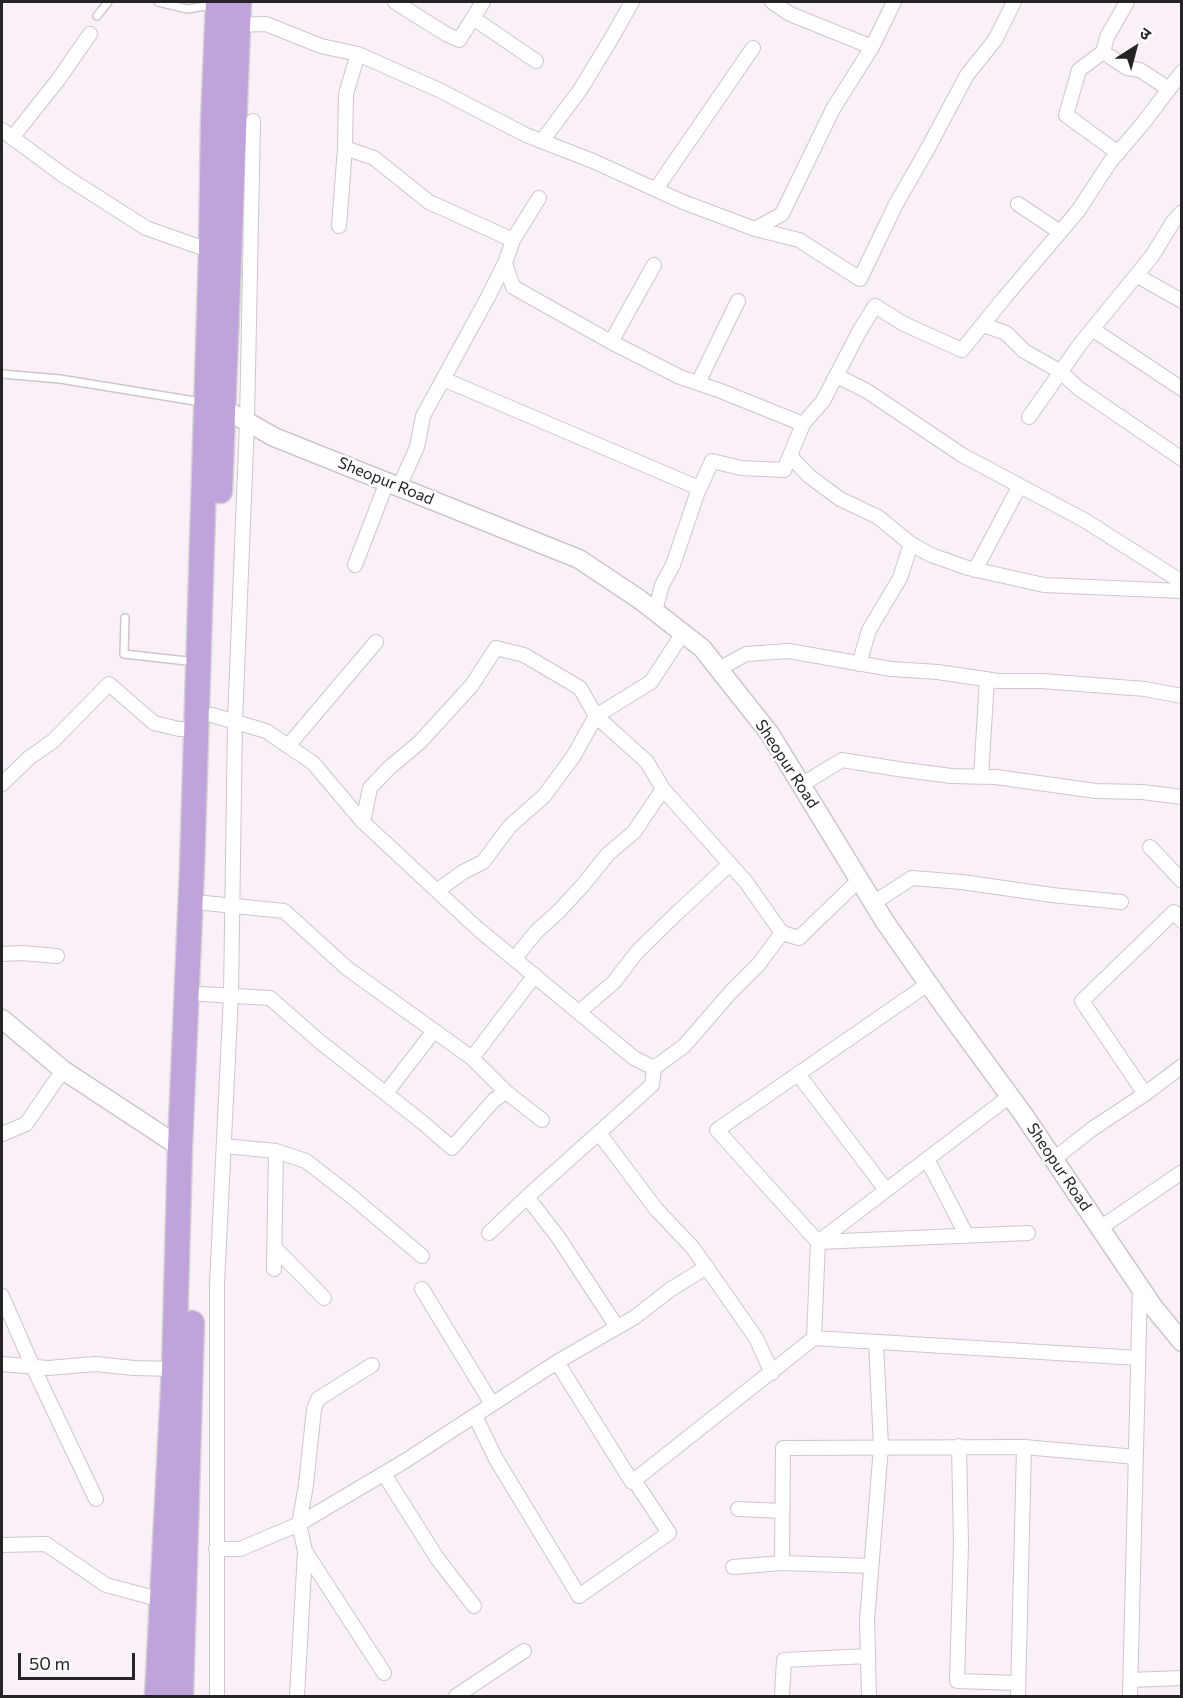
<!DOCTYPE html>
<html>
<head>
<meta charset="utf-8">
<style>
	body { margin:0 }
	#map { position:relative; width:1183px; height:1698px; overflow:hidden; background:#faf0f9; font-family:Commissioner,"Noto Sans Devanagari",sans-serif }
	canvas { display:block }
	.frame { position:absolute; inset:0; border:3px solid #262326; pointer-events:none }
	.north { position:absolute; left:1105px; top:18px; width:60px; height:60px; -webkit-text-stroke:4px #fff; paint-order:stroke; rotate:36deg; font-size:16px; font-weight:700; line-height:24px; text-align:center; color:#262326 }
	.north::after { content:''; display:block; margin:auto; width:21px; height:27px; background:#262326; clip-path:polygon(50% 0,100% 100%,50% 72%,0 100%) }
	.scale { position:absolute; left:18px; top:1653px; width:117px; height:27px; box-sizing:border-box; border:3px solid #262326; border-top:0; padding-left:8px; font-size:18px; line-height:21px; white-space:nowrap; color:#262326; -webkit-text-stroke:4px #fff; paint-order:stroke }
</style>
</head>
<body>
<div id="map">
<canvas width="1183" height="1698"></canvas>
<div class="frame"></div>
<div class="north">उ</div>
<div class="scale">50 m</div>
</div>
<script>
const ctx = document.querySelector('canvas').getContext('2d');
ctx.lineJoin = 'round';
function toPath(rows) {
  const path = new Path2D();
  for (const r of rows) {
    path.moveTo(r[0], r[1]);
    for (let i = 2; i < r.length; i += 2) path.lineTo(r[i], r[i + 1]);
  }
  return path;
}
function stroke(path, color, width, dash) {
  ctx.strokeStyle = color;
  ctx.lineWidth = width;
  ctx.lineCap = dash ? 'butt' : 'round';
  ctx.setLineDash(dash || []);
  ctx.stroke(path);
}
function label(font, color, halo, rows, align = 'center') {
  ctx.font = font + ' Commissioner,sans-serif';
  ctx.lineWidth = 5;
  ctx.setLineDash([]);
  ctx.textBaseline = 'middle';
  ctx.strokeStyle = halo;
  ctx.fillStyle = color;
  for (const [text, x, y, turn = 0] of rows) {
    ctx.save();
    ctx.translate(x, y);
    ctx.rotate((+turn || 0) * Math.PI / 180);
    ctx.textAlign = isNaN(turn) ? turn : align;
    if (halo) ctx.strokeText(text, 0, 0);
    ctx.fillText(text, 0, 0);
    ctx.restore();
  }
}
const service = toPath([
	[158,2,187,9,213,5],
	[97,16,108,2],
	[2,374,60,379,201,402],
	[125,618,124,654,196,662]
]);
const minor = toPath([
	[395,2,446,34,459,40,473,18,536,61],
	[772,2,790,14,872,47],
	[1127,2,1107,37,1103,52,1127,68,1140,70,1169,89],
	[473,18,483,2],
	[238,25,266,24,321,46,358,54,439,90,526,135,593,161,683,202,755,229,799,240,860,279,896,204,927,150,967,75,995,40,1014,2],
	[1103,52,1079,70,1066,115,1118,153],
	[358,54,346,94,345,148,374,158,429,202,513,240,505,263,488,297,423,416,417,447,399,487],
	[2,130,63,175,146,228,211,251],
	[12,138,58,80,90,34],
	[542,141,580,90,611,39,632,2],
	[656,189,753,48],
	[1018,204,1060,232],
	[339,226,345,148],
	[755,229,782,214,833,109,872,47,894,2],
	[513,240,539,198],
	[505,263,513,287,611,342,680,377,721,391,803,424,784,470,741,468,712,461,697,494,673,565,662,585,655,611],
	[1136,275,1182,301],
	[983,325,1006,333,1024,351,1061,372,1078,388,1182,459],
	[1092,329,1182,389],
	[611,342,654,265],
	[837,376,867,391,962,455,1084,520,1182,582],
	[443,379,699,488],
	[698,383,738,301],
	[1029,417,1081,343,1152,256,1173,222,1182,212],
	[803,424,823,401,860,330,875,306,904,324,962,350,1005,297,1078,211,1110,162,1144,122,1182,72],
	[790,456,809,476,840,499,878,517,911,544,931,555,968,568,1044,585,1182,591],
	[355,565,387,482],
	[975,570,1019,487],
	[859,664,869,630,900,578,911,544],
	[719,669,746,654,789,651,891,669,938,672,998,681,1042,681,1145,689,1182,696],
	[212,715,266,731,313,763,363,822,478,929,634,1058,654,1068,684,1046,730,993,758,965,782,933,746,882,663,789,647,762,596,716,580,688,524,655,496,648,472,685,420,742,389,768,370,788,363,822],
	[288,746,376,642],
	[981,777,987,679],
	[2,784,29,758,53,741,109,684,154,723,179,729,196,729],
	[801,785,842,760,898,769,951,776,996,777,1096,791,1142,792,1182,797],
	[1150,847,1182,881],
	[438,890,463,872,483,862,510,826,544,796,573,757,596,716,651,682,683,633],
	[205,903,284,911,348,969,472,1058,506,1092],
	[873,903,912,878,962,882,1052,895,1121,902],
	[782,933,799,938,859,880],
	[2,954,22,953,57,956],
	[515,958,536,932,559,911,583,885,608,854,634,832,663,789],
	[928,984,717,1130,818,1242,1010,1096],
	[201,994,270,998,319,1041,422,1122,452,1148,494,1100,506,1092,542,1120],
	[579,1012,614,982,637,952,677,913,730,864],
	[472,1058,535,975],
	[798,1074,886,1190],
	[386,1093,434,1031],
	[1145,1094,1082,1001,1174,912,1182,921],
	[599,1133,656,1209,693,1248,756,1338,772,1373],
	[2,1134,26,1124,63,1070],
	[224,1146,276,1151,306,1161,351,1196,422,1256],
	[927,1159,967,1236],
	[1054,1159,1092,1129,1145,1094,1182,1066],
	[527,1197,558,1237,617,1327],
	[1100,1228,1182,1172],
	[489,1233,527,1197,652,1085,654,1068],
	[274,1247,324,1298],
	[274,1269,276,1151],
	[422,1289,492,1404],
	[2,1296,33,1367,96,1499],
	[814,1338,818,1242,1028,1233],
	[557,1362,635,1317,671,1289,707,1267],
	[2,1364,48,1368,95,1364,134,1368,174,1369],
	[372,1365,318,1399,314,1409,306,1485,299,1524,305,1551,384,1673],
	[475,1416,496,1459,579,1596,669,1533,634,1480],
	[959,1446,961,1544,957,1681,1018,1683],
	[384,1474,437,1558,474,1606],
	[738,1509,782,1511],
	[2,1545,46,1544,106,1585,162,1600],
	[216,1549,240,1549,299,1524,405,1461,557,1362,632,1482,814,1338,1138,1358],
	[871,1566,782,1563,783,1448,1024,1447,1136,1457],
	[733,1567,782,1563],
	[1130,1680,1182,1678],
	[217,1696,217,1284,231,995,235,722,247,422,253,121],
	[297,1696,305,1551],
	[456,1696,524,1651],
	[782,1696,784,1660,868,1656],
	[869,1696,867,1621,881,1447,876,1342],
	[1018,1696,1024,1447],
	[1130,1696,1140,1287]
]);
const tertiary = toPath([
	[214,405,223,408,274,437,579,559,639,599,702,648,770,734,885,922,944,1006,1023,1114,1154,1308,1182,1342],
	[2,1019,63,1070,180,1147]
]);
const trunk = toPath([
	[220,491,239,2],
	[157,1696,174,1369,180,1147,192,868,211,251,213,122,218,2],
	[181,1696,192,1323]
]);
stroke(service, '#cec5cd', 10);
stroke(minor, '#cec5cd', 16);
stroke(tertiary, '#cec5cd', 21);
stroke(trunk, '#d4d3d4', 27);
stroke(service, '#fff', 7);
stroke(minor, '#fff', 14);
stroke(tertiary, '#fff', 18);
stroke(trunk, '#bfa3da', 24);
label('16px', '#262326', '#fff', [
	["Sheopur Road",386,481,22],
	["Sheopur Road",787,764,57],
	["Sheopur Road",1059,1167,56]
]);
</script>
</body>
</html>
